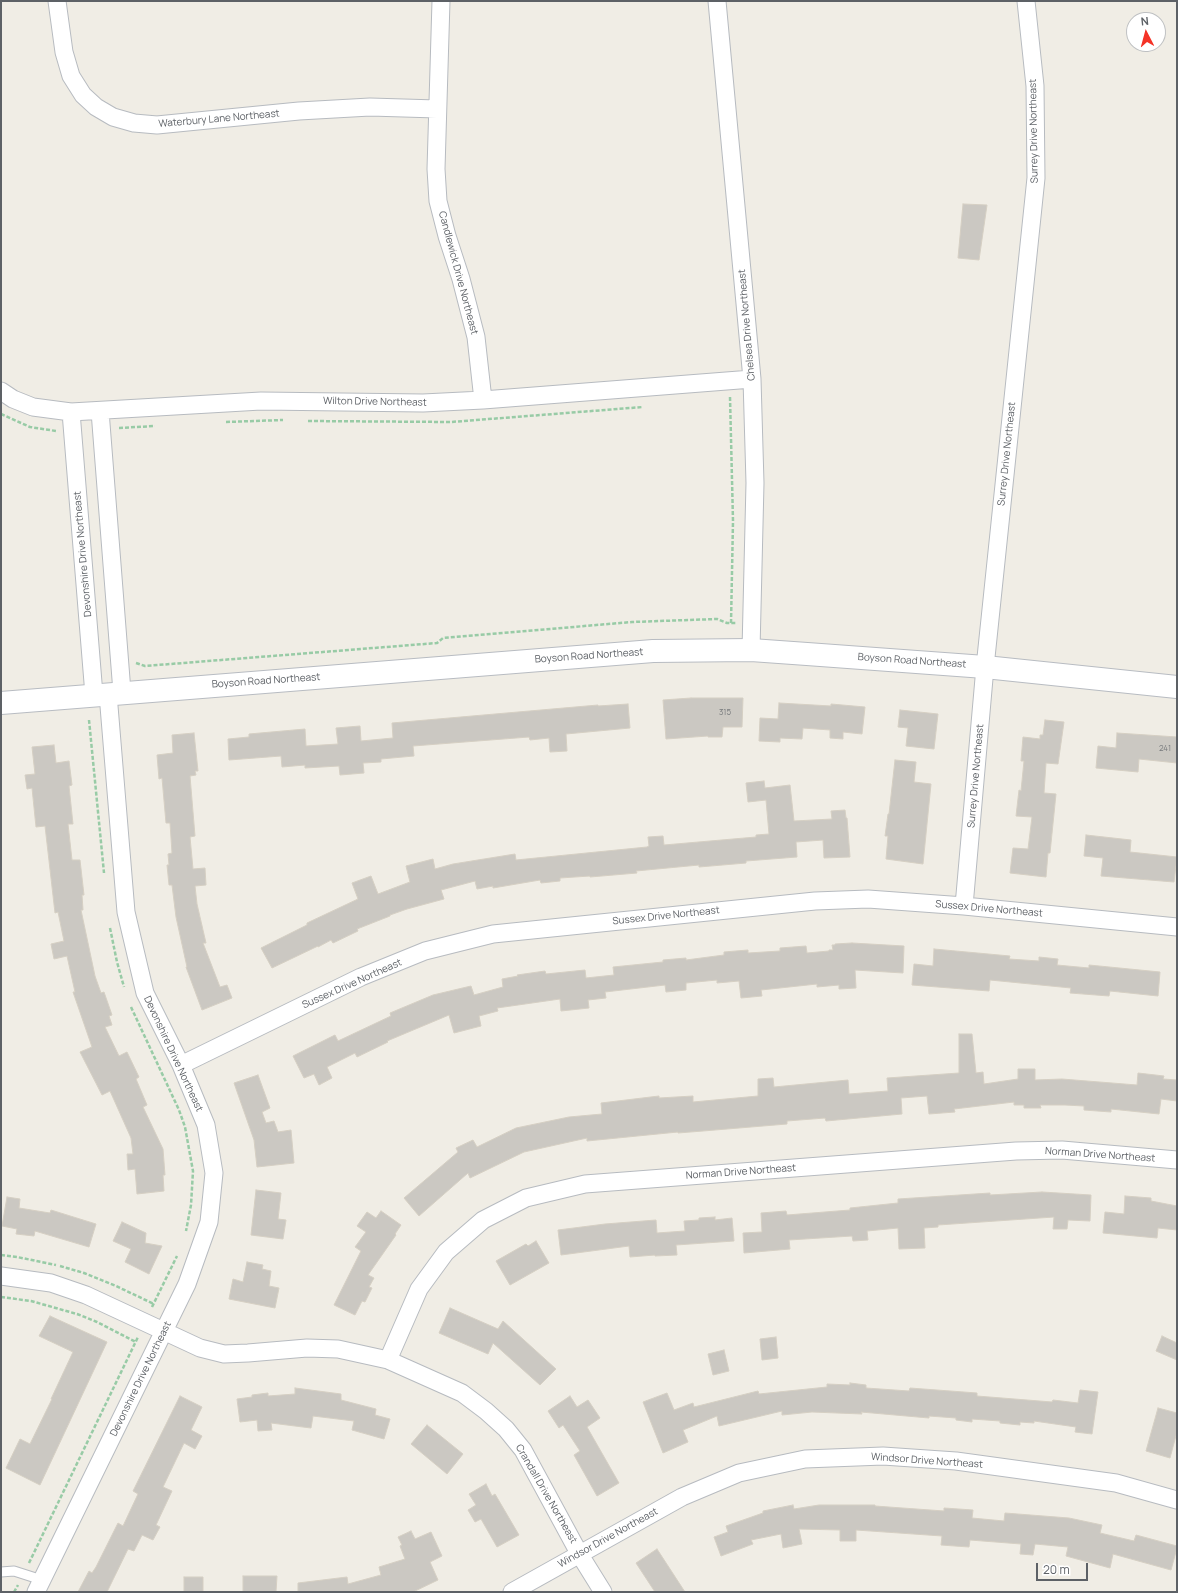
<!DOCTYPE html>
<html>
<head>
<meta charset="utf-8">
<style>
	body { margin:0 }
	#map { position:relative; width:1178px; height:1593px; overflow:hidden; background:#f0ede5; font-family:Manrope,sans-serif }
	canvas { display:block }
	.frame { position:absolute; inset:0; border:2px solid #5d6166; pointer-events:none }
	.north { position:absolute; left:1126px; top:12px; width:40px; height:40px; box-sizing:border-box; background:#fff; border:1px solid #bec0c2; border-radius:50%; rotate:354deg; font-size:11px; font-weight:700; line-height:16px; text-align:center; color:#5d6166 }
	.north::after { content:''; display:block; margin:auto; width:14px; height:18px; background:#f43327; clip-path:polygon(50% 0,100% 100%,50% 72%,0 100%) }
	.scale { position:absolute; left:1036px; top:1563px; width:52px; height:18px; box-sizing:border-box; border:2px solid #5d6166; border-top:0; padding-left:5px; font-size:12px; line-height:14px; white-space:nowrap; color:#5d6166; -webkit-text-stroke:3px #fff; paint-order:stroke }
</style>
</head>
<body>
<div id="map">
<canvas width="1178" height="1593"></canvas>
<div class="frame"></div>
<div class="north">N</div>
<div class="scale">20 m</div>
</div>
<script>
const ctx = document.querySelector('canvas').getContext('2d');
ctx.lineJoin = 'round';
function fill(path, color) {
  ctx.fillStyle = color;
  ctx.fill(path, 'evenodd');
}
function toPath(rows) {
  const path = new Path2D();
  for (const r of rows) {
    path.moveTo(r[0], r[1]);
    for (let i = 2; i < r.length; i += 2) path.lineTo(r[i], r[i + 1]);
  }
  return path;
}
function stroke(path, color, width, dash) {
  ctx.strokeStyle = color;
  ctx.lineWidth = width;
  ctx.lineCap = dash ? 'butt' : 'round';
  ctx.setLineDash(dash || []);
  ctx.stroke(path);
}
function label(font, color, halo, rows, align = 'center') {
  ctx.font = font + ' Manrope,sans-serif';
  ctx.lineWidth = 3;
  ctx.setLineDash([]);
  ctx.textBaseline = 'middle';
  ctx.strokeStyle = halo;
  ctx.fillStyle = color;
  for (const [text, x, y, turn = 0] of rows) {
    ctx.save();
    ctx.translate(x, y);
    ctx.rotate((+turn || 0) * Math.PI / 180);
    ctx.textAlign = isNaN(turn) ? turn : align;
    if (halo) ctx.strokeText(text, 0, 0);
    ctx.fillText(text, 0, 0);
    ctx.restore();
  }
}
const building = toPath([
	[963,204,987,205,979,260,958,258,963,204],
	[691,698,743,698,742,727,723,727,722,737,708,737,708,736,666,739,663,700,691,698],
	[779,703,831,706,831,704,865,707,862,734,843,732,843,739,830,738,830,730,803,728,802,739,780,738,780,742,759,741,760,718,778,719,779,703],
	[628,704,630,728,566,734,567,751,550,752,549,738,530,740,529,737,413,746,414,756,381,759,381,762,363,763,364,773,340,775,339,766,305,768,305,765,282,767,281,756,229,760,228,739,249,737,249,734,305,729,306,746,338,744,336,728,360,726,361,741,393,738,392,723,598,705,598,706,628,704],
	[900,710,938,714,934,749,906,746,908,728,898,727,900,710],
	[1045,720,1064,722,1058,764,1046,763,1044,793,1056,794,1050,853,1048,853,1046,877,1010,873,1013,848,1028,849,1032,817,1016,816,1019,790,1021,791,1024,761,1021,761,1023,737,1040,739,1040,735,1043,735,1045,720],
	[194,733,198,771,195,771,196,775,190,776,195,836,190,837,193,869,205,868,206,885,195,886,197,904,206,943,203,943,220,987,227,985,232,998,202,1010,186,967,187,967,176,917,172,885,169,885,167,865,169,865,168,854,172,853,170,823,166,823,162,778,159,779,157,755,173,753,172,735,194,733],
	[1117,733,1177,737,1177,763,1139,759,1138,772,1096,768,1098,746,1116,748,1117,733],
	[54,745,56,763,69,761,72,785,69,786,73,824,68,824,72,860,80,860,84,895,82,895,83,910,81,910,95,976,101,993,104,992,112,1015,109,1016,112,1025,105,1027,119,1056,127,1052,139,1077,136,1079,147,1105,143,1107,163,1149,165,1175,163,1175,164,1191,137,1194,135,1169,128,1170,127,1154,133,1154,131,1138,110,1091,102,1095,80,1052,92,1047,73,992,75,992,67,956,54,959,51,944,64,941,58,912,55,913,45,826,36,827,32,788,27,789,25,775,35,774,32,747,54,745],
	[895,760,916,762,914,782,931,784,923,864,886,859,888,836,885,836,888,814,889,814,895,760],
	[764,781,765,788,790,785,794,821,832,819,831,811,845,810,846,818,847,818,850,857,824,858,823,840,796,842,797,857,746,861,746,863,699,867,699,865,636,871,637,873,590,877,590,876,560,878,560,881,541,883,540,880,493,888,493,886,477,889,475,881,441,890,444,899,407,909,390,915,390,916,357,929,358,931,333,943,331,940,318,947,318,946,272,968,261,948,307,925,307,923,358,899,352,883,371,876,378,894,410,882,406,866,433,859,435,869,453,864,515,854,516,860,647,847,649,846,648,837,663,836,664,845,756,837,756,835,769,834,766,800,748,802,746,783,764,781],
	[1086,835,1131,840,1130,852,1177,857,1174,882,1101,876,1103,858,1084,856,1086,835],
	[852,943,904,946,903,973,855,970,856,988,839,989,839,985,817,987,817,984,761,990,762,996,741,998,739,981,717,983,717,980,686,983,686,990,666,992,665,985,605,992,606,998,588,1000,589,1008,561,1011,560,999,497,1008,498,1011,479,1016,481,1026,454,1033,449,1015,387,1041,388,1042,357,1057,355,1053,327,1067,332,1078,319,1085,314,1074,304,1078,293,1056,335,1035,338,1041,391,1016,390,1013,433,995,471,986,474,995,503,987,502,979,518,976,517,975,545,971,546,974,585,970,586,978,614,975,613,967,663,962,663,960,686,958,686,960,724,955,724,952,748,950,748,953,780,951,780,948,806,946,807,953,829,951,829,950,833,950,832,945,835,945,835,944,852,943],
	[934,949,1010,956,1009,959,1039,961,1039,957,1058,959,1057,965,1089,968,1089,965,1160,972,1158,996,1110,991,1109,996,1070,993,1071,988,990,980,989,991,912,985,914,964,933,966,934,949],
	[959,1034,972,1034,976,1073,983,1072,984,1084,1018,1079,1018,1069,1035,1069,1035,1080,1062,1079,1137,1085,1138,1073,1164,1076,1163,1079,1177,1080,1177,1101,1161,1099,1159,1114,1111,1109,1111,1112,1084,1110,1084,1106,1065,1105,1040,1105,1041,1108,1024,1108,1024,1105,1014,1105,1014,1102,954,1109,955,1112,929,1114,927,1096,901,1098,902,1114,826,1121,825,1118,787,1121,787,1124,703,1131,678,1133,678,1132,587,1141,587,1138,524,1152,470,1178,468,1173,419,1216,404,1198,458,1152,456,1148,473,1140,477,1147,516,1128,569,1117,602,1114,601,1103,659,1096,659,1098,693,1096,693,1102,758,1096,758,1079,773,1078,774,1087,848,1080,849,1094,888,1091,887,1078,959,1073,959,1034],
	[258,1075,270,1108,262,1112,266,1123,274,1121,278,1132,291,1130,294,1163,257,1167,254,1140,234,1083,258,1075],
	[256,1190,281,1193,278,1219,286,1220,283,1239,251,1235,256,1190],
	[1042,1192,1091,1195,1090,1221,1068,1220,1067,1229,1053,1229,1054,1217,938,1225,938,1227,924,1228,925,1248,899,1249,898,1228,867,1231,868,1240,853,1241,852,1236,789,1240,790,1249,744,1253,743,1233,762,1232,761,1213,786,1211,787,1215,850,1210,850,1208,898,1203,898,1199,990,1193,990,1195,1042,1192],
	[1125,1196,1151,1198,1151,1201,1177,1206,1177,1230,1158,1228,1157,1238,1103,1233,1105,1212,1124,1214,1125,1196],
	[7,1197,20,1199,19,1208,50,1213,51,1210,96,1224,89,1247,35,1231,34,1236,16,1234,17,1229,2,1226,7,1197],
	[381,1211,401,1225,395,1234,396,1235,368,1275,374,1278,369,1287,372,1288,365,1302,362,1301,355,1315,334,1305,361,1251,355,1247,366,1232,357,1226,367,1212,376,1218,381,1211],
	[715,1217,715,1220,732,1218,734,1241,676,1245,677,1255,655,1256,655,1255,630,1257,629,1246,561,1255,558,1230,605,1224,656,1220,657,1233,685,1231,684,1221,699,1220,699,1218,715,1217],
	[122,1222,146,1233,145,1243,162,1246,149,1274,125,1262,131,1249,113,1241,122,1222],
	[536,1241,549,1263,510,1285,496,1261,526,1244,528,1246,536,1241],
	[247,1262,263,1265,262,1269,271,1271,269,1286,279,1288,275,1308,229,1299,233,1279,243,1282,247,1262],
	[450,1308,498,1329,503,1321,556,1369,540,1385,493,1343,488,1354,439,1333,450,1308],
	[50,1316,107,1342,40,1485,6,1468,20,1439,30,1444,52,1399,51,1399,73,1352,39,1336,50,1316],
	[1162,1336,1177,1343,1177,1360,1156,1351,1162,1336],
	[776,1337,778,1358,762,1360,760,1339,776,1337],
	[724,1350,729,1371,713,1375,708,1354,724,1350],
	[850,1383,866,1385,866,1388,909,1391,910,1388,977,1393,977,1396,1052,1402,1053,1400,1078,1403,1080,1390,1098,1392,1092,1434,1075,1432,1076,1427,1034,1421,1034,1423,1020,1422,1020,1425,1000,1423,1000,1421,972,1419,972,1422,956,1420,956,1418,929,1416,929,1418,861,1412,862,1414,812,1412,782,1415,782,1411,719,1426,717,1416,683,1430,688,1442,663,1453,643,1402,667,1393,674,1410,693,1403,694,1407,758,1391,759,1394,827,1387,827,1384,850,1385,850,1383],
	[295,1388,341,1394,341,1400,376,1409,375,1415,390,1419,384,1439,352,1430,354,1421,313,1416,311,1428,271,1423,272,1430,258,1431,257,1420,240,1422,237,1399,252,1397,252,1395,268,1393,268,1396,295,1394,295,1388],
	[180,1396,202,1407,191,1430,202,1436,195,1449,184,1443,163,1487,172,1491,156,1525,160,1527,153,1540,142,1535,134,1551,128,1549,107,1592,78,1592,89,1571,92,1573,96,1567,118,1523,123,1526,138,1494,133,1491,180,1396],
	[570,1396,577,1407,588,1400,600,1418,587,1427,619,1483,597,1496,574,1455,580,1451,563,1425,559,1428,548,1411,570,1396],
	[1158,1408,1177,1413,1177,1432,1170,1458,1146,1451,1158,1408],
	[427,1425,463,1454,447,1474,411,1444,427,1425],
	[486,1484,492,1496,495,1494,519,1535,497,1547,481,1519,475,1522,468,1510,476,1505,469,1494,486,1484],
	[793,1505,794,1509,819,1505,875,1505,875,1506,944,1511,944,1508,973,1510,972,1518,1004,1521,1005,1513,1069,1518,1102,1525,1100,1533,1134,1541,1136,1535,1177,1546,1177,1548,1171,1570,1113,1554,1110,1568,1066,1556,1068,1547,1035,1544,1033,1555,1020,1554,1021,1544,970,1540,969,1547,941,1545,942,1536,856,1530,856,1541,840,1541,840,1530,799,1529,802,1544,783,1548,781,1534,751,1540,753,1544,721,1556,714,1537,728,1532,726,1526,763,1513,763,1511,793,1505],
	[411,1531,415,1539,431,1532,442,1556,430,1562,438,1580,413,1592,298,1592,298,1583,347,1577,348,1584,381,1575,379,1567,405,1559,400,1546,402,1545,398,1537,411,1531],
	[657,1549,685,1592,655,1592,636,1563,657,1549],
	[243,1576,277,1576,276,1592,243,1592,243,1576],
	[184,1577,203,1577,203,1592,184,1592,184,1577]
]);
fill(building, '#cbc8c2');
stroke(building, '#d5cfc3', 1);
const service = toPath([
	[1,1572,14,1571,42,1580]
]);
const minor = toPath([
	[57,1,64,52,71,76,83,95,96,107,113,117,134,123,157,125,299,111,370,107,437,109],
	[441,1,436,169,438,201,447,236,461,279,476,337,483,400],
	[717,1,752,379,755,483,751,650],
	[1,391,13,399,33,407,71,412,261,401,423,403,483,400,752,379],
	[100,411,122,692],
	[71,412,94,695],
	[964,906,985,667,1036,178,1035,86,1026,1],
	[181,1065,361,977,425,951,493,934,815,901,868,899,964,906,1177,927],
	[1,1276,51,1283,86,1295,200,1348,224,1354,248,1353,307,1348,338,1349,388,1360,462,1393,486,1411,506,1429,523,1450,580,1555,603,1592],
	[388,1360,419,1289,446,1252,483,1220,526,1198,585,1184,1016,1151,1062,1150,1177,1160],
	[36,1592,187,1284,209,1222,214,1173,206,1125,181,1065,145,993,126,912,108,694],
	[512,1592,682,1497,739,1473,805,1459,883,1456,956,1461,1116,1483,1177,1500]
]);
const secondary = toPath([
	[1,703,653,651,751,650,807,654,985,667,1177,687]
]);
stroke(service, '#b7bbc0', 11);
stroke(minor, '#b7bbc0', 19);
stroke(secondary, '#b8bcc2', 24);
stroke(toPath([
	[730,397,733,521,731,623],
	[1,414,30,427,56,431],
	[308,421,451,422,643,407],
	[226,422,283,420],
	[119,428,155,426],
	[136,663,145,666,437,643,443,638,632,622,717,619,727,623,736,623],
	[89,720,104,873],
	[110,928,117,962,124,987],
	[131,1007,179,1110,185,1127,193,1171,191,1205,186,1231],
	[1,1255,17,1257,56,1265],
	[60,1266,84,1273,116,1286,154,1304],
	[1,1297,31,1301,77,1314,97,1322,136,1342],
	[152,1307,177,1256],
	[29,1563,138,1337],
	[14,1592,18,1585]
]), '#98cba6', 2.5, [4, 2]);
stroke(service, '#fff', 9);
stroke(minor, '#fff', 17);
stroke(secondary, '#fff', 22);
label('8px', '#787b7d', null, [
	["315",725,713],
	["241",1165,749]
]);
label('10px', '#5d6166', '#fff', [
	["Waterbury Lane Northeast",219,119,-5],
	["Surrey Drive Northeast",1034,131,-91],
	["Candlewick Drive Northeast",458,273,75],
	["Chelsea Drive Northeast",747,325,-95],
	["Wilton Drive Northeast",375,402,1],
	["Surrey Drive Northeast",1007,454,-84],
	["Devonshire Drive Northeast",83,554,-95],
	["Boyson Road Northeast",589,656,-4],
	["Boyson Road Northeast",912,661,4],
	["Boyson Road Northeast",266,681,-4],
	["Surrey Drive Northeast",976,776,-85],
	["Sussex Drive Northeast",989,909,5],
	["Sussex Drive Northeast",666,916,-6],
	["Sussex Drive Northeast",352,984,-24],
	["Devonshire Drive Northeast",173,1054,65],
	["Norman Drive Northeast",1100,1155,4],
	["Norman Drive Northeast",741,1172,-4],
	["Devonshire Drive Northeast",141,1379,-64],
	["Windsor Drive Northeast",927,1461,4],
	["Crandall Drive Northeast",546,1494,60],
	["Windsor Drive Northeast",608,1538,-29]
]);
</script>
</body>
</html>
